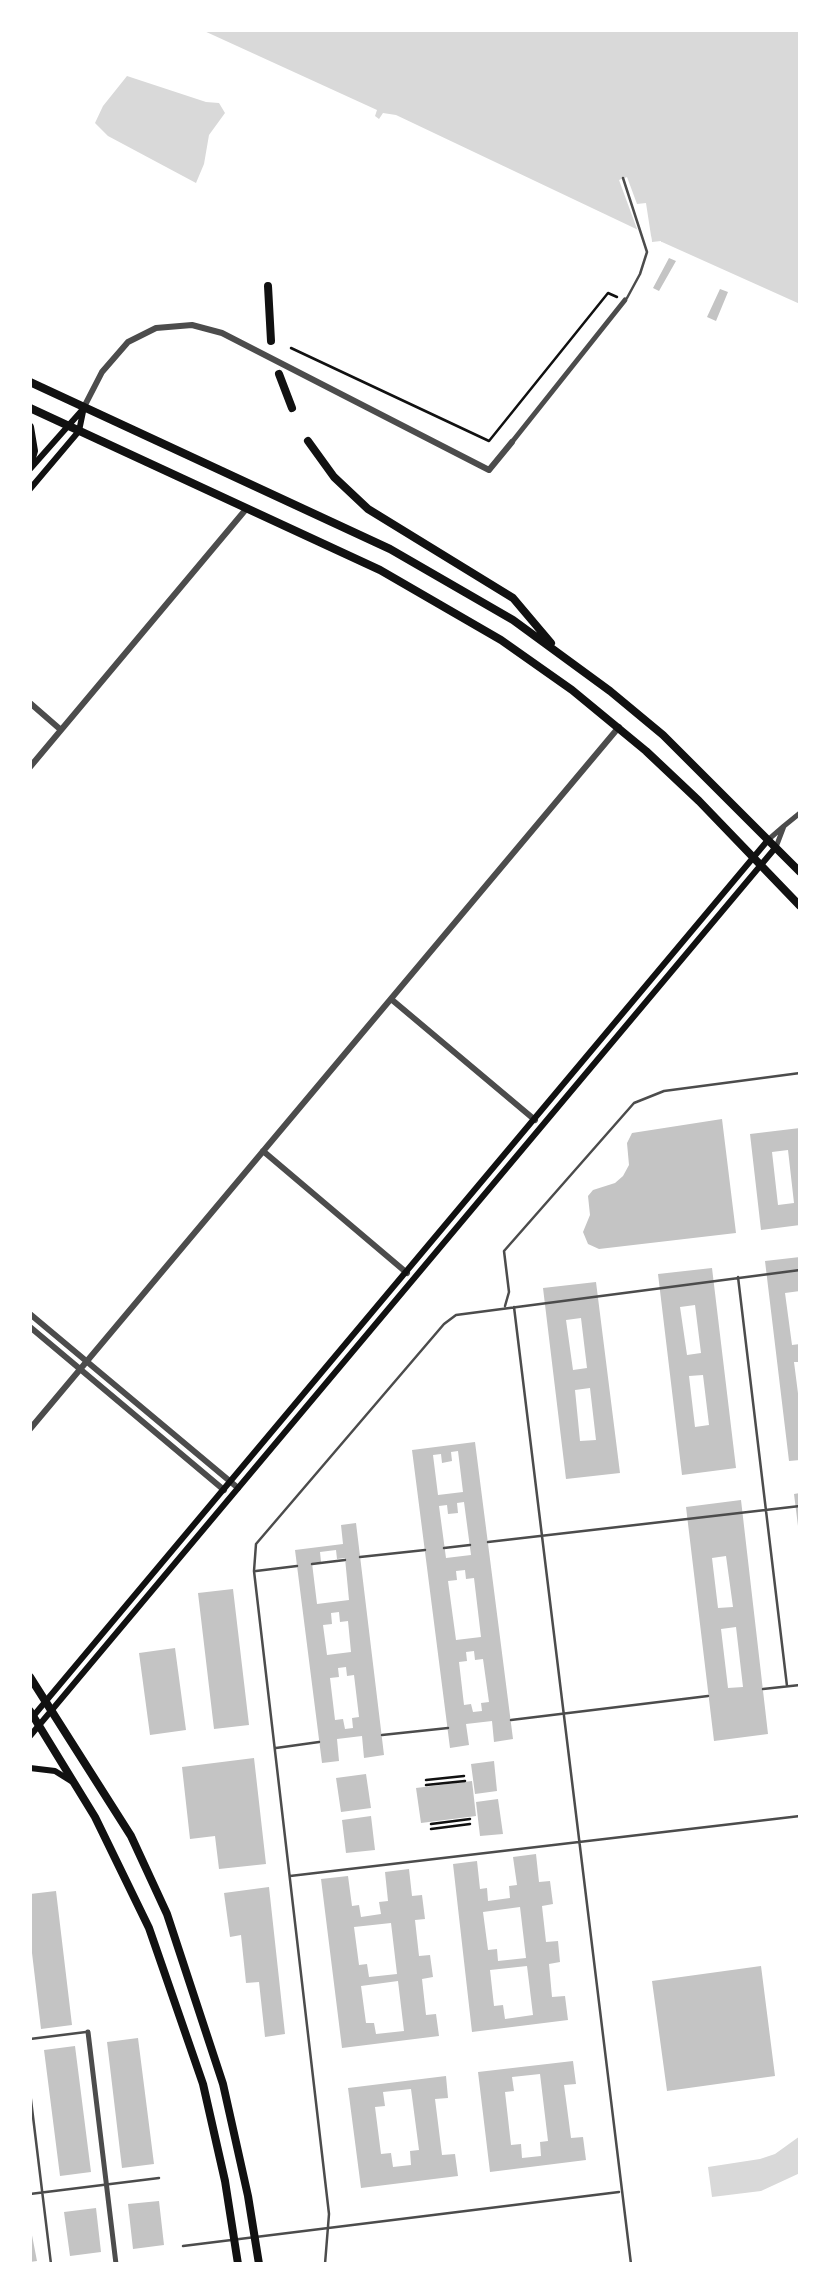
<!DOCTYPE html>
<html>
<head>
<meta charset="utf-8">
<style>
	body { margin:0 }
	#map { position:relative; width:830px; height:2294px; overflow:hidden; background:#fff; font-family:"Source Sans 3",sans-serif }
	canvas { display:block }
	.frame { position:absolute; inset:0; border:32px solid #fff; pointer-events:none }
</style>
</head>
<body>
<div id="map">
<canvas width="830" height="2294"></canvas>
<div class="frame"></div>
</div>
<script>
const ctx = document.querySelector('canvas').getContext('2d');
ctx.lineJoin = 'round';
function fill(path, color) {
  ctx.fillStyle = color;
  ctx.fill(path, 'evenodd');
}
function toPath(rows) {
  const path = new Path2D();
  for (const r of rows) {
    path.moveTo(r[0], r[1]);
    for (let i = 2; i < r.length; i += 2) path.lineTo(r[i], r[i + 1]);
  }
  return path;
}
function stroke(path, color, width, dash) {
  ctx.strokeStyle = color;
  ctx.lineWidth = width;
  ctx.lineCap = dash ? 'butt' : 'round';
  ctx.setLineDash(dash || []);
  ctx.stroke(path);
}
fill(toPath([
	[202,30,800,30,800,304,662,242,652,243,651,236,396,115,383,113,379,119,375,116,377,110],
	[127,76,206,102,219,103,225,113,209,135,204,164,196,183,108,136,95,123,103,106],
	[800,2136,800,2173,761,2191,712,2197,708,2167,760,2159,775,2154]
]), '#d9d9d9');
fill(toPath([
	[627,177,637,204,646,203,652,242,661,241,662,247,649,247,646,239,640,237,619,180]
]), '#fff');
fill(toPath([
	[669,258,676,261,659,291,653,288],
	[720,289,728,292,716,321,707,317],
	[722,1119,736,1233,599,1249,588,1244,583,1232,590,1215,588,1196,593,1190,615,1183,623,1176,629,1165,627,1143,632,1133],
	[800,1128,800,1225,761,1230,750,1134],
	[788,1150,794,1203,778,1205,772,1152],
	[800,1257,800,1291,785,1293,792,1345,800,1344,800,1362,794,1362,800,1409,800,1460,789,1461,765,1261],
	[712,1268,736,1468,682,1475,658,1274],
	[695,1305,701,1353,687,1355,680,1307],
	[703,1375,709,1425,695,1427,689,1376],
	[596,1282,620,1473,566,1479,543,1288],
	[581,1318,587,1368,573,1370,566,1320],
	[590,1388,596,1440,580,1441,575,1390],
	[475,1442,513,1739,494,1742,492,1721,466,1724,469,1745,450,1748,412,1450],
	[458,1451,463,1492,438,1495,433,1455,441,1454,442,1463,452,1461,451,1452],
	[464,1502,471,1555,446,1558,439,1506,447,1505,448,1514,458,1513,457,1503],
	[465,1570,466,1579,474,1578,481,1637,456,1640,448,1581,457,1580,456,1571],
	[474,1651,475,1660,483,1659,489,1702,481,1703,482,1711,473,1712,471,1704,464,1705,459,1662,467,1661,466,1652],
	[800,1493,800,1526,798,1526,794,1494],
	[741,1500,768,1734,714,1741,686,1507],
	[726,1556,733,1607,718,1608,712,1558],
	[736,1627,743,1687,728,1688,721,1629],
	[356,1523,384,1755,364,1758,362,1736,337,1739,339,1761,322,1763,295,1550,343,1544,341,1525],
	[336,1550,337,1559,345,1558,349,1600,317,1604,312,1563,321,1562,320,1552],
	[339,1612,340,1622,348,1621,351,1652,327,1655,323,1625,332,1624,331,1613],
	[346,1667,347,1676,354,1675,359,1717,352,1718,353,1728,345,1729,343,1719,335,1720,330,1678,339,1677,338,1668],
	[233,1589,249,1725,214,1729,198,1593],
	[175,1648,186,1730,150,1735,139,1653],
	[254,1758,266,1864,219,1869,215,1836,190,1839,182,1767],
	[494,1761,497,1791,475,1794,471,1764],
	[366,1774,371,1808,341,1812,336,1778],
	[472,1781,476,1816,421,1823,416,1788],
	[498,1799,503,1834,480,1836,476,1802],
	[371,1816,375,1850,346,1853,342,1820],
	[536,1854,539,1882,550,1881,553,1904,542,1906,546,1942,558,1941,560,1962,549,1964,552,1997,565,1996,568,2020,472,2032,453,1864,477,1861,480,1889,487,1888,488,1901,510,1898,509,1886,517,1885,513,1857],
	[520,1907,526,1958,498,1961,497,1949,488,1950,483,1912],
	[527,1966,533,2015,505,2019,503,2005,494,2006,490,1970],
	[409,1869,412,1896,422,1895,425,1919,415,1920,419,1956,430,1955,433,1977,422,1979,426,2015,436,2014,439,2036,342,2048,321,1879,348,1876,352,1906,359,1905,361,1917,381,1914,379,1902,388,1901,385,1872],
	[391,1923,397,1974,369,1977,367,1964,359,1965,354,1927],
	[398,1981,404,2031,376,2034,374,2023,366,2023,361,1986],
	[269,1887,285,2034,265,2037,259,1982,246,1983,241,1935,230,1937,224,1893],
	[56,1891,72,2025,41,2029,30,1936,30,1894],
	[761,1966,775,2076,667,2091,652,1981],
	[138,2038,154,2164,122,2168,107,2042],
	[75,2046,91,2172,60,2176,44,2050],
	[573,2061,576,2084,564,2085,571,2138,583,2137,586,2160,490,2172,478,2072],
	[540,2074,548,2141,540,2142,541,2156,522,2158,521,2144,511,2145,505,2092,514,2091,512,2077],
	[446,2076,448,2098,435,2099,442,2155,455,2154,458,2176,361,2188,348,2088],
	[411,2089,419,2150,410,2151,411,2165,393,2167,391,2153,381,2154,375,2107,385,2106,383,2092],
	[159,2201,164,2245,133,2249,128,2204],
	[96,2208,101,2252,70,2256,64,2212],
	[30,2225,37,2261,30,2262]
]), '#c4c4c4');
stroke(toPath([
	[291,348,489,441,608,293,617,297],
	[426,1780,464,1776],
	[426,1785,465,1781],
	[431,1824,470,1819],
	[431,1829,470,1824]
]), '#111', 2.5);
stroke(toPath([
	[623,178,647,252,640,274,627,298],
	[738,1277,787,1686],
	[505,1306,509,1292,504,1251,634,1103,664,1091,800,1073],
	[514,1307,631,2264],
	[488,1542,800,1506],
	[444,1548,470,1545],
	[360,1557,425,1550],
	[312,1564,345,1560],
	[256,1571,297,1566],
	[763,1689,800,1685],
	[511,1720,708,1696],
	[382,1735,448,1728],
	[276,1748,319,1742],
	[290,1876,800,1816],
	[30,2039,86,2032],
	[30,2092,51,2264],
	[30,2194,159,2178],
	[183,2246,619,2192],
	[325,2264,329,2214,254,1571,256,1544,444,1324,456,1315,800,1270]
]), '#4c4c4c', 2.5);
stroke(toPath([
	[512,442,625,300],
	[784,826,800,813],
	[769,839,784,826,776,847],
	[88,2032,116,2264]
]), '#4c4c4c', 5);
stroke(toPath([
	[84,407,102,372,128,342,156,328,192,325,222,333,489,470,512,442],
	[30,703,61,730],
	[30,767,247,508],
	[391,999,535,1120],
	[263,1151,407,1273],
	[30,1314,238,1488],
	[30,1327,224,1490],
	[30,1429,619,727]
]), '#4c4c4c', 6);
stroke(toPath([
	[30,469,84,408],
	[30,489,79,431,84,407],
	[30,1720,768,840],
	[30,1736,776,847],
	[30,1768,55,1771,71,1781]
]), '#111', 6);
stroke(toPath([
	[268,286,271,341],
	[279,374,292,408],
	[30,382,390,549,513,620,610,691,663,735,800,872],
	[30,408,380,570,501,640,572,690,646,751,699,801,800,906],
	[30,427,34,451,30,465],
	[308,441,334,477,368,509,513,598,551,643],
	[30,1677,131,1836,167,1914,223,2084,248,2196,259,2264],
	[30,1711,95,1817,149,1928,203,2084,225,2181,238,2264]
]), '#111', 8);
</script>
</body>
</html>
